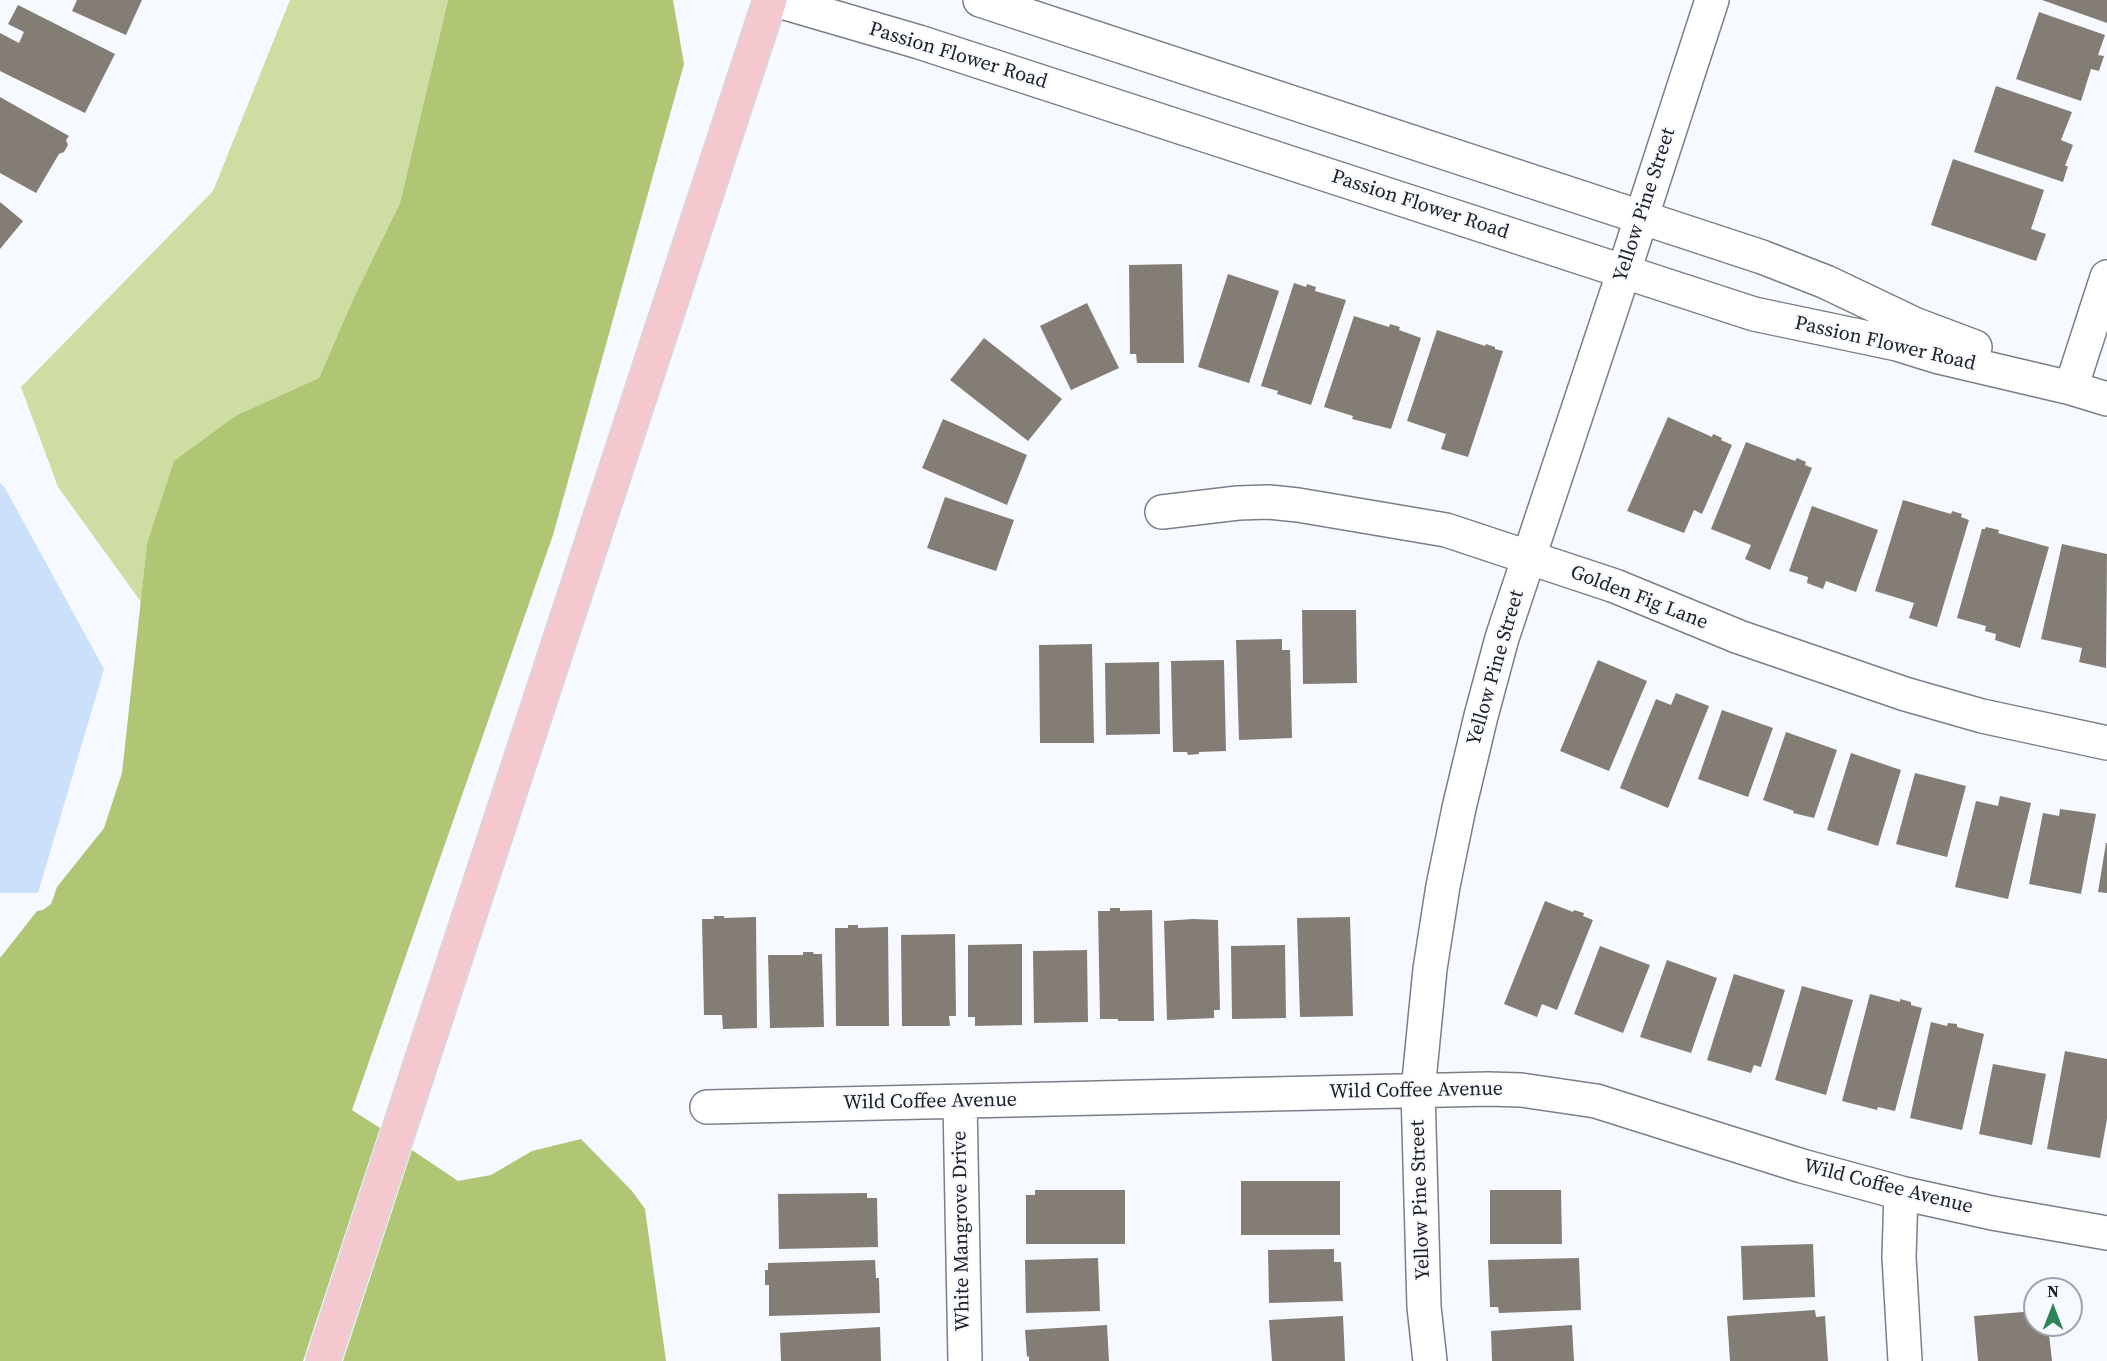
<!DOCTYPE html>
<html>
<head>
<meta charset="utf-8">
<style>
	body { margin:0 }
	#map { position:relative; width:2107px; height:1361px; overflow:hidden; background:#f6f9ff; font-family:"Source Serif 4",serif }
	canvas { display:block }
	.north { position:absolute; left:2023px; top:1277px; width:60px; height:60px; box-sizing:border-box; background:#f6f9ff; border:2px solid #a0a3a8; border-radius:50%; rotate:0deg; font-size:16px; font-weight:700; line-height:24px; text-align:center; color:#202125 }
	.north::after { content:''; display:block; margin:auto; width:21px; height:27px; background:#2c8356; clip-path:polygon(50% 0,100% 100%,50% 72%,0 100%) }
</style>
</head>
<body>
<div id="map">
<canvas width="2107" height="1361"></canvas>
<div class="north">N</div>
</div>
<script>
const ctx = document.querySelector('canvas').getContext('2d');
ctx.lineJoin = 'round';
function fill(path, color) {
  ctx.fillStyle = color;
  ctx.fill(path, 'evenodd');
}
function toPath(rows) {
  const path = new Path2D();
  for (const r of rows) {
    path.moveTo(r[0], r[1]);
    for (let i = 2; i < r.length; i += 2) path.lineTo(r[i], r[i + 1]);
  }
  return path;
}
function stroke(path, color, width, dash) {
  ctx.strokeStyle = color;
  ctx.lineWidth = width;
  ctx.lineCap = dash ? 'butt' : 'round';
  ctx.setLineDash(dash || []);
  ctx.stroke(path);
}
function label(font, color, halo, rows, align = 'center') {
  ctx.font = font + ' "Source Serif 4",serif';
  ctx.lineWidth = 4.5;
  ctx.setLineDash([]);
  ctx.textBaseline = 'middle';
  ctx.strokeStyle = halo;
  ctx.fillStyle = color;
  for (const [text, x, y, turn = 0] of rows) {
    ctx.save();
    ctx.translate(x, y);
    ctx.rotate((+turn || 0) * Math.PI / 180);
    ctx.textAlign = isNaN(turn) ? turn : align;
    if (halo) ctx.strokeText(text, 0, 0);
    ctx.fillText(text, 0, 0);
    ctx.restore();
  }
}
fill(toPath([
	[290,0,448,0,400,203,355,295,319,378,237,415,147,544,141,602,58,487,21,387,213,191]
]), '#cedea3');
fill(toPath([
	[448,0,673,0,684,64,553,535,352,1110,380,1128,303,1361,0,1361,0,958,37,911,43,910,51,904,57,887,104,828,122,773,147,544,174,461,237,415,319,378,355,295,400,203],
	[581,1139,632,1191,645,1209,666,1361,343,1361,412,1150,458,1181,491,1175,532,1151]
]), '#b1c675');
fill(toPath([
	[0,483,5,488,104,669,38,893,0,893]
]), '#cae0fb');
fill(toPath([
	[77,0,142,0,126,35,72,11],
	[2042,0,2107,0,2107,23],
	[18,5,115,54,85,113,0,71,0,33,19,43,24,32,8,24],
	[2039,12,2105,35,2098,55,2104,56,2099,71,2091,69,2081,101,2016,79],
	[1996,86,2072,112,2061,140,2073,145,2065,166,2068,166,2063,182,1974,152],
	[0,97,69,136,66,140,68,145,64,152,59,154,36,193,0,173],
	[1953,159,2044,190,2031,229,2046,234,2036,261,1931,225],
	[0,202,23,221,0,249],
	[1182,264,1184,363,1137,363,1136,354,1130,354,1129,265],
	[1228,274,1279,291,1249,383,1198,367],
	[1294,283,1306,287,1307,284,1316,287,1315,291,1346,300,1311,405,1277,394,1278,391,1261,386],
	[1087,303,1119,368,1071,390,1040,326],
	[1354,316,1389,327,1390,324,1400,327,1399,330,1421,338,1391,429,1352,419,1353,416,1324,407],
	[1437,330,1485,346,1486,344,1495,347,1495,349,1503,351,1468,457,1441,449,1446,434,1407,421],
	[984,338,1062,399,1028,441,950,380],
	[1668,417,1712,437,1713,434,1722,438,1721,440,1732,445,1702,514,1694,510,1684,533,1627,511],
	[943,419,1027,455,1007,505,922,468],
	[1746,442,1795,461,1797,458,1806,462,1805,465,1812,468,1770,570,1745,559,1751,545,1711,529],
	[945,497,1014,520,996,571,927,548],
	[1903,500,1951,514,1952,511,1962,514,1961,517,1969,520,1937,627,1909,618,1914,603,1875,591],
	[1812,506,1878,530,1856,592,1826,581,1823,589,1807,583,1808,577,1789,571],
	[1986,527,1999,530,1998,533,2049,547,2020,648,1995,640,1996,634,1985,631,1986,626,1957,618,1982,529,1985,529],
	[2062,544,2107,554,2106,668,2079,662,2082,648,2041,639],
	[1302,610,1356,610,1357,683,1303,684],
	[1282,639,1282,650,1290,650,1292,738,1239,740,1236,640],
	[1092,644,1094,743,1040,743,1039,645],
	[1224,660,1226,751,1199,752,1199,754,1188,755,1187,752,1173,752,1171,661],
	[1598,660,1647,681,1609,771,1560,751],
	[1159,662,1160,734,1106,735,1105,663],
	[1676,693,1709,706,1668,808,1620,788,1656,699,1671,705],
	[1722,710,1773,728,1748,797,1698,779],
	[1786,732,1837,750,1814,818,1793,813,1794,811,1763,800],
	[1851,753,1901,770,1878,846,1827,830],
	[1915,773,1966,786,1947,857,1896,844],
	[2000,796,2031,803,2008,899,1955,887,1976,801,1998,806],
	[2060,809,2096,814,2081,894,2029,884,2043,813,2059,816],
	[2106,843,2107,843,2107,893,2098,892],
	[1545,901,1573,912,1574,910,1584,913,1583,916,1593,920,1557,1010,1542,1004,1537,1017,1504,1004],
	[1110,908,1120,908,1120,911,1152,910,1154,1021,1118,1021,1118,1019,1100,1019,1098,911,1110,911],
	[714,916,724,916,724,918,756,917,757,1028,723,1029,722,1015,704,1015,702,919,714,919],
	[1350,917,1353,1016,1300,1017,1297,918],
	[1193,919,1218,920,1220,1010,1214,1010,1214,1018,1167,1020,1164,921],
	[848,925,858,925,858,928,888,927,889,1026,836,1026,835,928,848,928],
	[955,934,956,1016,949,1016,950,1026,902,1026,901,935],
	[1022,944,1022,1025,975,1026,975,1017,968,1017,968,945],
	[1285,945,1286,1018,1232,1019,1231,946],
	[1600,946,1650,965,1623,1033,1574,1014],
	[1087,950,1088,1022,1034,1023,1033,951],
	[803,952,813,952,814,954,822,954,824,1027,770,1028,768,955,803,955],
	[1667,960,1717,978,1691,1053,1640,1037],
	[1734,974,1785,990,1761,1067,1754,1065,1751,1073,1707,1060],
	[1802,986,1853,1000,1826,1095,1775,1080],
	[1870,994,1900,1002,1900,999,1911,1002,1911,1005,1922,1008,1895,1111,1878,1107,1877,1110,1842,1101],
	[1931,1022,1947,1026,1948,1023,1957,1024,1957,1027,1984,1034,1962,1130,1910,1118],
	[2065,1051,2107,1059,2107,1119,2100,1158,2047,1149],
	[1993,1064,2046,1074,2032,1145,1979,1134],
	[1241,1181,1340,1181,1340,1235,1241,1235],
	[1035,1190,1125,1190,1125,1244,1026,1244,1026,1195,1035,1195],
	[1490,1190,1561,1190,1562,1244,1490,1244],
	[867,1193,867,1198,877,1198,878,1247,779,1249,778,1194],
	[1813,1244,1815,1297,1743,1300,1741,1246],
	[1334,1249,1334,1262,1341,1262,1343,1301,1269,1303,1268,1250],
	[1098,1258,1100,1311,1026,1313,1025,1260],
	[1579,1258,1581,1310,1499,1313,1498,1307,1490,1307,1488,1260],
	[875,1260,876,1278,879,1278,880,1313,769,1316,769,1285,765,1285,765,1270,768,1270,768,1263],
	[1815,1310,1816,1317,1825,1316,1828,1361,1730,1361,1727,1316],
	[2035,1311,2035,1325,2048,1325,2052,1361,1978,1361,1974,1316],
	[1343,1316,1345,1361,1272,1361,1269,1320],
	[1107,1325,1109,1361,1029,1361,1029,1356,1027,1357,1025,1330],
	[1572,1325,1574,1361,1492,1361,1491,1331],
	[880,1327,881,1361,781,1361,780,1333]
]), '#847d76');
const minor = toPath([
	[775,0,919,42,1754,314,1897,344,1939,357,2071,388,2107,399],
	[980,0,1762,257,1826,282,1914,324,1975,347],
	[2071,388,2107,277],
	[1162,512,1238,503,1269,502,1298,505,1446,530,1615,586,1739,637,1905,694,1982,716,2107,743],
	[960,1102,965,1361],
	[707,1107,1488,1089,1521,1090,1596,1101,1802,1166,1901,1193,1992,1213,2107,1233],
	[1901,1193,1899,1257,1905,1361],
	[1430,1361,1424,1307,1418,1091,1430,969,1443,886,1459,808,1481,716,1502,638,1624,271,1712,0]
]);
const major = toPath([
	[323,1361,770,0]
]);
stroke(minor, '#7a7f87', 36);
stroke(major, '#d7d7d8', 36);
stroke(minor, '#fff', 33);
stroke(major, '#f5c8d0', 33);
label('20px', '#202125', '#f6f9ff', [
	["Passion Flower Road",958,56,17],
	["Passion Flower Road",1420,205,18],
	["Yellow Pine Street",1645,205,-72],
	["Passion Flower Road",1885,344,13],
	["Golden Fig Lane",1639,598,21],
	["Yellow Pine Street",1496,668,-74],
	["Wild Coffee Avenue",1416,1091,-1],
	["Wild Coffee Avenue",930,1102,-1],
	["Wild Coffee Avenue",1888,1187,14],
	["Yellow Pine Street",1421,1200,-92],
	["White Mangrove Drive",962,1231,-91]
]);
</script>
</body>
</html>
